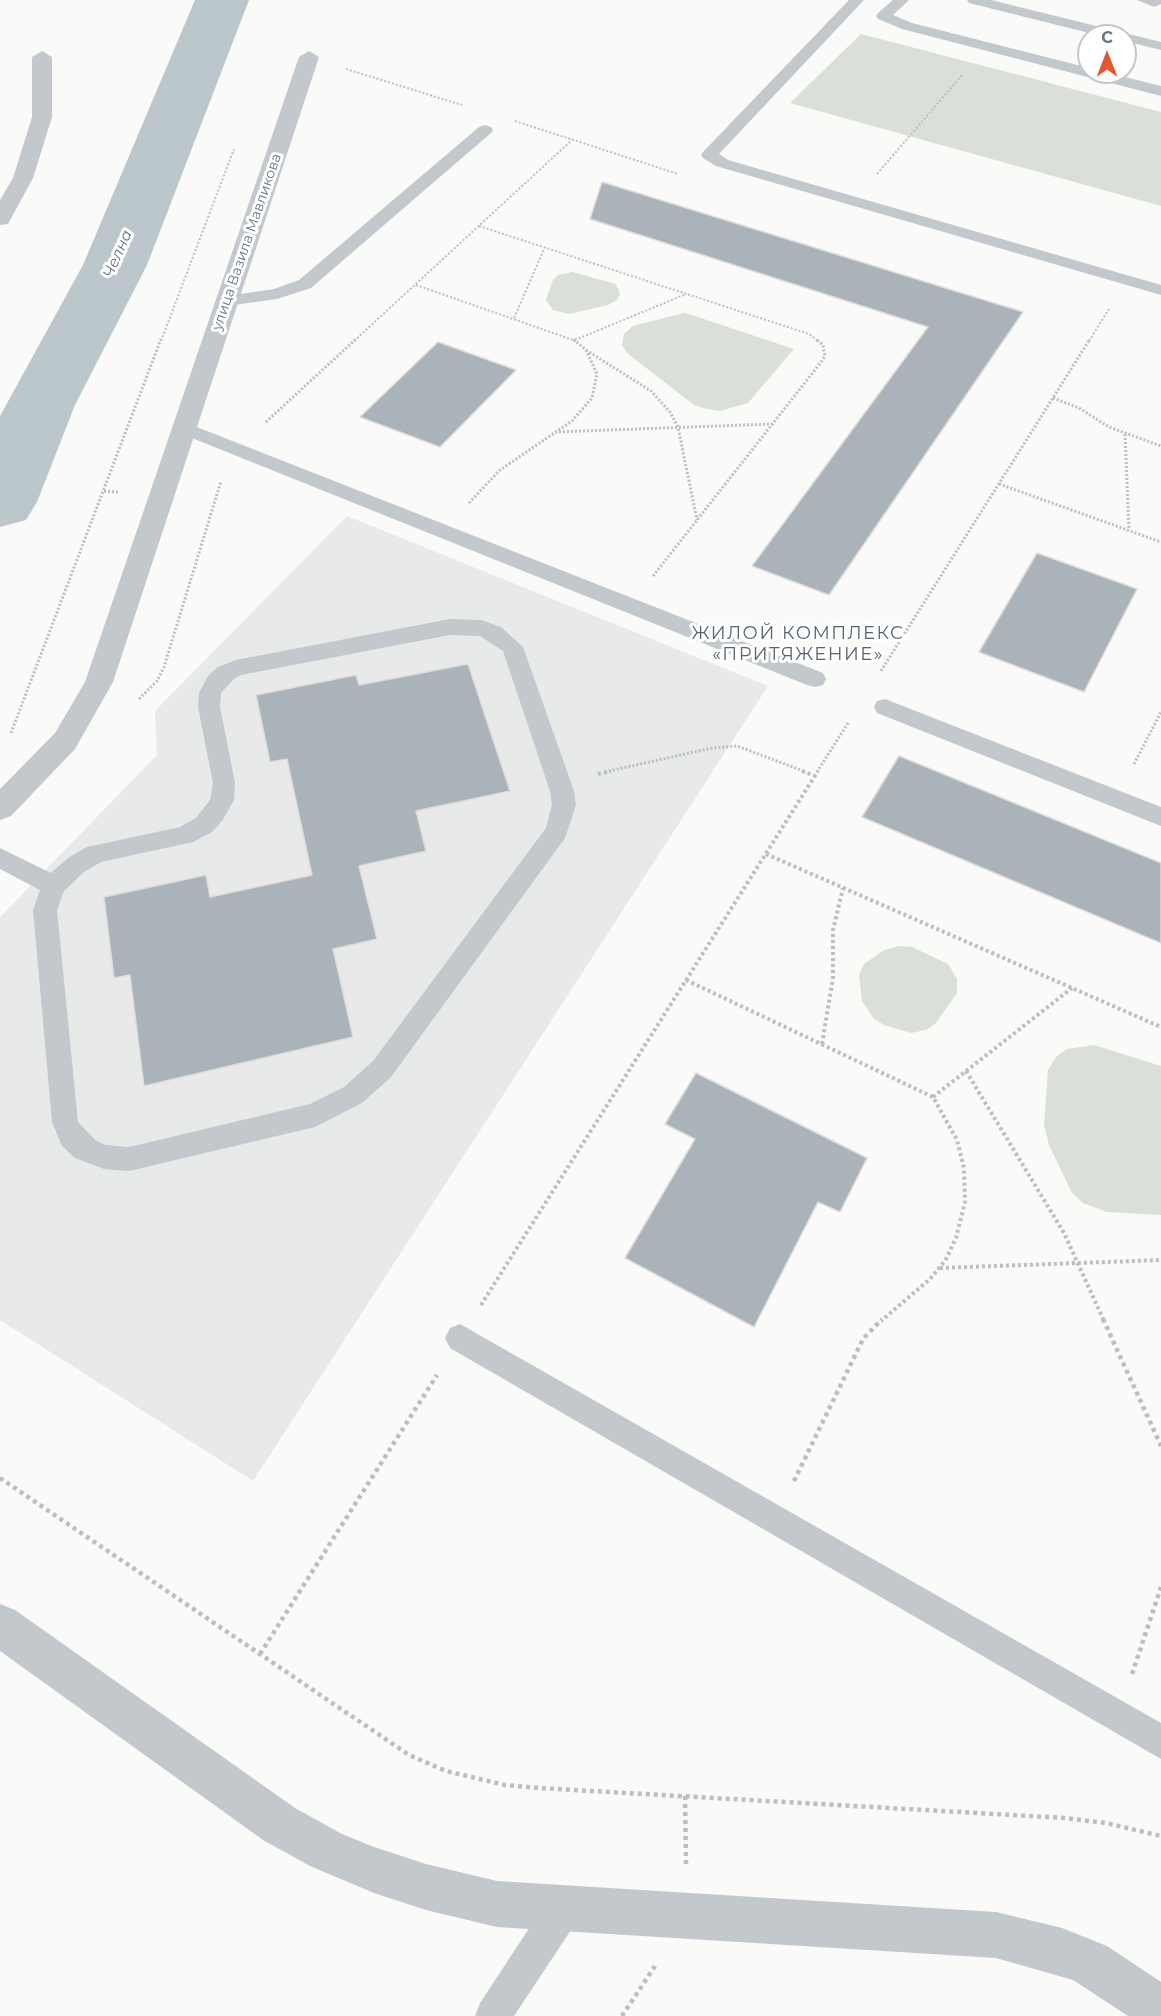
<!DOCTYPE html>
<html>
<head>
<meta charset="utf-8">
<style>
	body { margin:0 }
	#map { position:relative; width:1161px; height:2016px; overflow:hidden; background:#fafaf8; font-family:Montserrat,sans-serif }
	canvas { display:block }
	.north { position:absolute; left:1077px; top:24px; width:60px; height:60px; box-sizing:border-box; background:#fff; border:2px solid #c1c8cd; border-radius:50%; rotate:0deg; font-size:16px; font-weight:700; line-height:24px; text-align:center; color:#657683 }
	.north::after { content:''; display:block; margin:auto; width:21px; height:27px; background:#e4572e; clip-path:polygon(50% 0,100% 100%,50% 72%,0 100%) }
</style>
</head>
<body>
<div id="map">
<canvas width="1161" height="2016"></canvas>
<div class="north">С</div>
</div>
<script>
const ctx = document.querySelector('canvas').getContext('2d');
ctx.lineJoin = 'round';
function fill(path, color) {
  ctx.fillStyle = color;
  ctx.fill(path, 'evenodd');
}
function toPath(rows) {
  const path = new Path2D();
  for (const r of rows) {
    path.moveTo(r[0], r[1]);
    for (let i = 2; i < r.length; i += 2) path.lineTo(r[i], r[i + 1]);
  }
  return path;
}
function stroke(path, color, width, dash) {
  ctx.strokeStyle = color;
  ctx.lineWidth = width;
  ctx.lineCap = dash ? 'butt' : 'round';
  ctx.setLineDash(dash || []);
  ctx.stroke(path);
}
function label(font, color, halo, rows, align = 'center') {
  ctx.font = font + ' Montserrat,sans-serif';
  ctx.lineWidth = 6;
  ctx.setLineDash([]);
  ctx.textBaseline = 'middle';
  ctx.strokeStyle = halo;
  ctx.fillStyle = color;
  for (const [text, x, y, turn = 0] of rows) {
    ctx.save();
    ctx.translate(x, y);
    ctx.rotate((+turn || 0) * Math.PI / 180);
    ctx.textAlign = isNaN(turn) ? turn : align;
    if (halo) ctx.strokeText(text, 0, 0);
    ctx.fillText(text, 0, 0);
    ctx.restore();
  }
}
fill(toPath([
	[347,516,768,686,253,1481,0,1320,0,917,157,755,155,711]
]), '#e8e9e9');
fill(toPath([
	[861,34,1161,112,1161,206,790,103],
	[572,272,616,284,620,294,617,300,608,305,569,314,553,310,546,300,553,280,558,275],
	[684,313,692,315,794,349,748,403,720,411,707,409,694,405,627,353,622,345,624,334,633,326],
	[900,946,912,947,948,964,957,979,957,993,936,1023,926,1030,911,1033,884,1025,874,1019,862,1001,859,975,864,964,884,950],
	[1094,1045,1161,1066,1161,1215,1107,1212,1083,1203,1072,1193,1049,1145,1044,1125,1048,1070,1056,1057,1067,1049]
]), '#dadfd7');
fill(toPath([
	[195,0,249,0,147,265,75,405,37,502,26,520,0,527,0,416,83,265,195,0]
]), '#bbc7cb');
const building = toPath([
	[602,182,1023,312,829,595,752,566,928,327,590,219,602,182],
	[438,342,516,370,440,447,360,417,438,342],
	[1037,553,1137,589,1084,692,979,652,1037,553],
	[468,664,510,791,416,811,426,851,359,866,377,939,333,949,353,1037,144,1086,130,975,114,978,104,897,206,875,210,897,312,875,287,759,270,762,256,695,356,675,359,685,468,664],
	[899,756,1161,863,1161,943,862,817,899,756],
	[696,1073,867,1158,840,1212,818,1202,754,1327,625,1258,695,1139,665,1124,696,1073]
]);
fill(building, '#aab3b9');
stroke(building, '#dcdcda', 1.5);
stroke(toPath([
	[346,69,462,105],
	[515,121,678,174],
	[877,174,962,75],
	[479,226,809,334,818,341],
	[416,285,576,341],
	[514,318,545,247],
	[575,340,686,294],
	[161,341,234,149],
	[354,341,572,140],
	[1089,341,1109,309]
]), '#bbbfc2', 2, [2, 2]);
stroke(toPath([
	[586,350,651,391,670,412,678,427,697,520],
	[1053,398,1079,408,1109,427,1161,446],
	[266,422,356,339],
	[555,432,772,424],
	[1125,434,1129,529],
	[999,484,1161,542],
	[104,491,119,492],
	[469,503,500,470,572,421,592,398,597,374,586,350,573,339],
	[653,576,822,361,825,356,823,345,816,339],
	[881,671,1090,339],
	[139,699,157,681,164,667,221,481],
	[11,733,161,339],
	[1134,764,1161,712],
	[605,772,712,748,737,746,806,772],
	[817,772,848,723]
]), '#bbbfc2', 3, [2, 2]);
stroke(toPath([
	[802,771,815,776],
	[598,774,611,771],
	[766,854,1161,1027],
	[686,980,933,1097,957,1140,964,1168,965,1202,956,1238,945,1261,930,1279,881,1321],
	[822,1044,833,978,833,930,843,888],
	[966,1071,1064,1233,1104,1321],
	[933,1097,1072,988],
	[940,1268,1161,1260],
	[481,1305,818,771]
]), '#bbbfc2', 4, [3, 3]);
stroke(toPath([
	[1103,1319,1161,1446],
	[0,1478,409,1755,446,1771,505,1785,539,1788,1065,1818,1106,1823,1161,1836],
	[794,1481,863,1339,882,1319],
	[260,1654,437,1375],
	[1132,1674,1161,1587],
	[685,1796,686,1864],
	[622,2016,655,1966]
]), '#bbbfc2', 4.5, [4, 4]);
fill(toPath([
	[849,0,864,0,719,154,728,160,1161,285,1161,295,716,166,703,158,701,155,703,152,849,0],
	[893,0,909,0,893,15,912,23,1089,68,1089,72,1105,72,1161,86,1161,96,902,29,878,19,876,16,878,13,893,0],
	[967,0,991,0,1161,42,1161,50,1125,41,1125,36,1101,36,969,3,967,0],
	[1137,0,1161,0,1161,4,1154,7,1137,0],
	[485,125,491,127,493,130,491,133,311,288,277,299,227,306,218,301,221,297,274,289,299,280,479,127,485,125],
	[184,422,823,673,826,679,823,685,815,687,807,685,177,432,175,428,177,424,184,422],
	[450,619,481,620,501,627,523,647,574,791,576,805,565,838,391,1077,362,1103,315,1127,129,1171,104,1169,75,1158,62,1146,52,1122,33,910,40,890,0,869,0,848,51,873,68,858,87,847,180,827,196,818,210,800,213,783,198,707,199,693,208,676,218,667,236,660,450,619],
	[450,635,480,636,503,651,550,791,552,805,546,828,373,1061,344,1087,310,1104,129,1147,105,1145,95,1140,78,1122,57,910,64,891,84,872,101,862,193,842,212,832,222,821,234,800,235,783,220,707,221,693,234,679,241,675,450,635],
	[885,699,1161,807,1161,826,877,713,874,707,877,701,885,699],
	[460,1324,1161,1723,1161,1759,450,1348,445,1338,450,1328,460,1324],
	[564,1890,577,1895,582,1908,577,1921,514,2016,475,2016,480,2003,551,1895,564,1890]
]), '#c3c8cc');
fill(toPath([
	[42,51,52,57,52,117,33,178,8,224,0,225,0,200,13,178,32,117,32,57,42,51],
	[309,51,319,57,113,682,75,749,11,816,0,820,0,789,55,733,85,682,299,57,309,51],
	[0,1604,15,1610,295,1808,342,1834,374,1847,426,1864,497,1881,996,1912,1062,1928,1107,1946,1161,1982,1161,2016,1128,2016,1073,1980,996,1958,497,1927,426,1910,374,1893,310,1866,263,1840,0,1651,0,1604]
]), '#c3c8cc');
label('14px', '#657683', '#fff', [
	["улица Вазила Мавликова",247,242,-71]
]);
label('italic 15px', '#60757c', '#fff', [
	["Челна",118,254,-66]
]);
ctx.letterSpacing = '1.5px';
label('18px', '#57646e', '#fff', [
	["ЖИЛОЙ КОМПЛЕКС",798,634],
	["«ПРИТЯЖЕНИЕ»",798,655]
]);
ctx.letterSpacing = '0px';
</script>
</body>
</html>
